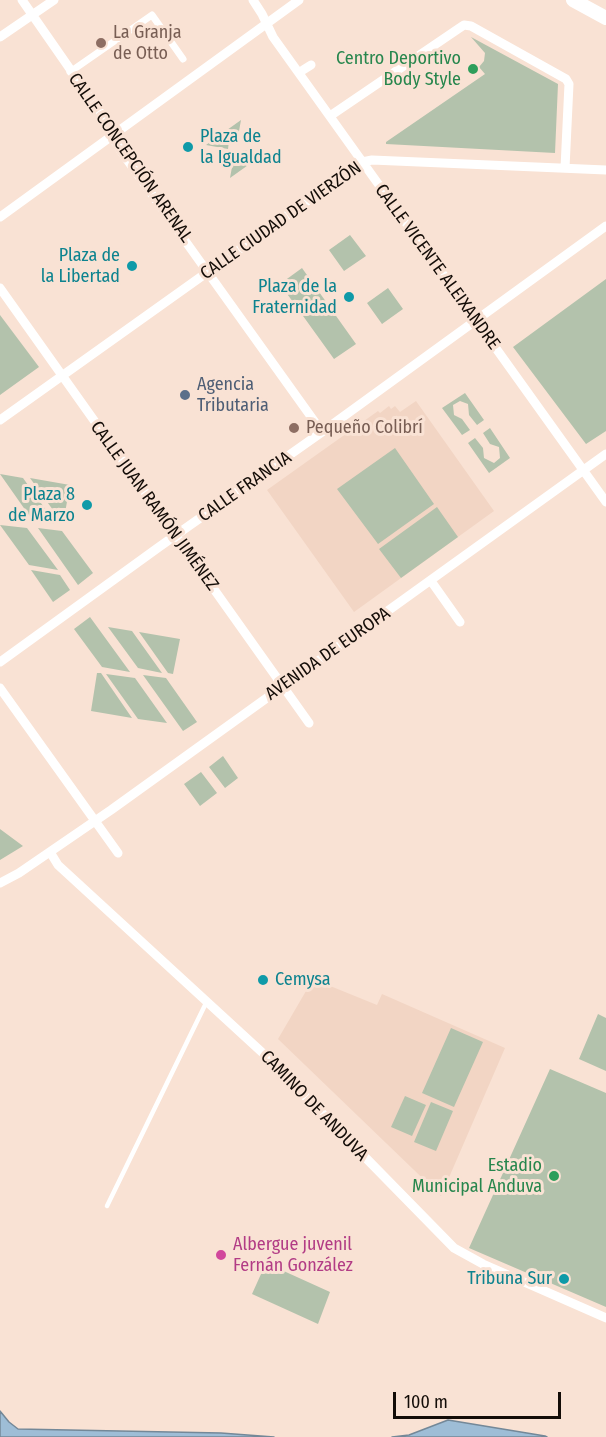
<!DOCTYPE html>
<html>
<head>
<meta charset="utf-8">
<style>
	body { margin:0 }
	#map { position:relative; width:606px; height:1437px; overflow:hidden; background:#f9e2d4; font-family:"Fira Sans Condensed",sans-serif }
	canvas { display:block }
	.scale { position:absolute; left:393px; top:1392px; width:168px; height:27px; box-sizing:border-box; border:3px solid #130c07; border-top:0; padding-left:8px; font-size:18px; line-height:21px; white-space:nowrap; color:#130c07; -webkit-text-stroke:4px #f9e2d4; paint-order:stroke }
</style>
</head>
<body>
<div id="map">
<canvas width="606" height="1437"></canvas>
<div class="scale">100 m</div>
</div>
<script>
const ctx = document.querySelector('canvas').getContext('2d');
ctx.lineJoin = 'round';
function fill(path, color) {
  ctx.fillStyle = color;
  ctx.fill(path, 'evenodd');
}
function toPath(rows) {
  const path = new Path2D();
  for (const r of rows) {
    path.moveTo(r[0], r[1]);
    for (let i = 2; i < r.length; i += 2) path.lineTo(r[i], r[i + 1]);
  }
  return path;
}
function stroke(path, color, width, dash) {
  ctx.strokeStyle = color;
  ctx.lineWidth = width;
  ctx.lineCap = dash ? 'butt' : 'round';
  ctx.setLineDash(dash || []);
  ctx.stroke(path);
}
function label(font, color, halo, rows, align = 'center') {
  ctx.font = font + ' "Fira Sans Condensed",sans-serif';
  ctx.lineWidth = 6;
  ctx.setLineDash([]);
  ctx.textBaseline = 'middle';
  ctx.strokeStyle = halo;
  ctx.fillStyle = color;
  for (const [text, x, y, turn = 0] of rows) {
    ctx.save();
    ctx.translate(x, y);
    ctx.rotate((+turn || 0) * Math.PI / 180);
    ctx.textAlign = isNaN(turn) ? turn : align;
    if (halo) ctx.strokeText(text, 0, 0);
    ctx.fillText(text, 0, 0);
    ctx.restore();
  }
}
fill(toPath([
	[416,401,494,511,354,612,267,490,378,411,380,413,389,406,391,409,395,406,400,412],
	[313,979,377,1005,382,994,505,1048,441,1196,278,1039]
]), '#f2d5c4');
fill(toPath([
	[471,37,558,84,555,153,386,144,386,142,485,74,479,67,484,61,485,53],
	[241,120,237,142,229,141,228,149,206,145],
	[243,150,265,153,230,178,234,156,242,157],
	[350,235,366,256,344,271,329,250],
	[302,268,356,344,334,359,280,284],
	[606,279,606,431,586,444,513,347],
	[388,288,403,309,382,324,367,303],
	[0,315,39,367,0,395],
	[465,393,484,420,477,425,469,415,468,404,460,401,453,405,454,415,462,419,470,430,462,435,442,408],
	[490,428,510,458,489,473,468,443,475,438,483,448,484,458,494,463,500,458,499,447,490,444,483,433],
	[395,448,434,504,378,544,337,489],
	[0,474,23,478,56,524,33,521],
	[30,478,70,485,63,524],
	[437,507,458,537,401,578,379,549],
	[0,525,27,528,58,570,29,565],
	[38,528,62,531,93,573,78,585],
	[31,570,60,575,70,590,53,602],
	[90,617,130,672,102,667,74,629],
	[108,627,132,631,162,673,138,668],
	[139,632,180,639,173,674,168,673],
	[97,673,101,673,132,718,91,711],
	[106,674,135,678,167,723,138,719],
	[143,675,166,678,197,722,183,731],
	[223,756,238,778,225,788,209,767],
	[201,772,217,793,200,806,184,784],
	[0,829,23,846,0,860],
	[598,1014,606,1018,606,1071,579,1059],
	[451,1028,483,1042,454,1107,422,1093],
	[550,1069,606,1093,606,1307,469,1248],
	[405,1096,426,1105,412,1136,391,1127],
	[431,1102,453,1111,436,1151,414,1142],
	[266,1263,330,1292,318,1324,252,1294]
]), '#b3c2ac');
const water = toPath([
	[0,1411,9,1422,18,1429,221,1433,274,1437,0,1437,0,1411],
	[448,1420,545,1436,547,1437,392,1437,409,1435,448,1420]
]);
fill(water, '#9ebdd6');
stroke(water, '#748898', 1.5);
stroke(toPath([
	[107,1206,207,1001]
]), '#fff', 4.5);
stroke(toPath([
	[70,72,152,15,183,59]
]), '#fff', 7);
stroke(toPath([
	[22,0,111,128,116,143,123,154,322,432],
	[253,0,262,14,273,37,606,502],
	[0,37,54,0],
	[303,70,311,65],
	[330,116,458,29,464,25,471,26,566,79,569,84,565,168],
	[0,217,299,0],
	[0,288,309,723],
	[0,420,362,162,372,160,606,170],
	[431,581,460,622],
	[0,662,159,547,322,432,606,226],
	[0,688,118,853],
	[50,852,58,865,266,1056,454,1248,483,1264,606,1318],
	[0,883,19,873,111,810,606,454]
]), '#fff', 9);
stroke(toPath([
	[573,0,606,18]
]), '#fff', 14);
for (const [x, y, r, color] of [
	[101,43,6,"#8d6e63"],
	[473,69,6,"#2e9e5b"],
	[188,147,6,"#0f9aa8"],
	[132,266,6,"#0f9aa8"],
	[349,297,6,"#0f9aa8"],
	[185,395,6,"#5c6f8a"],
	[294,428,6,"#8d6e63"],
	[87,505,6,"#0f9aa8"],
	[263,980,6,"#0f9aa8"],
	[554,1176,6,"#2e9e5b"],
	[221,1255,6,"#d1479c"],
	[564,1279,6,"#0f9aa8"]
]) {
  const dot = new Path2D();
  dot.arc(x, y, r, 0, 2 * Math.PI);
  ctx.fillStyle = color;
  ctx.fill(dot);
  stroke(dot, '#f9e2d4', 2);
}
label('18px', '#785e54', '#f9e2d4', [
	["La Granja",113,33],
	["de Otto",113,54],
	["Pequeño Colibrí",306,428]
], 'left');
label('18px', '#27864d', '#f9e2d4', [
	["Centro Deportivo",461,59],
	["Body Style",461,80],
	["Estadio",542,1166],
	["Municipal Anduva",542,1187]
], 'right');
label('18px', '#0d838f', '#f9e2d4', [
	["Plaza de",200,137,"left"],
	["la Igualdad",200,158,"left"],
	["Plaza de",120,256],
	["la Libertad",120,277],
	["Plaza de la",337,287],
	["Fraternidad",337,308],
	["Plaza 8",75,495],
	["de Marzo",75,516],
	["Cemysa",275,980,"left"],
	["Tribuna Sur",552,1279]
], 'right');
label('18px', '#130c07', '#f9e2d4', [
	["CALLE CONCEPCIÓN ARENAL",130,158,55],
	["CALLE CIUDAD DE VIERZÓN",281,221,-35],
	["CALLE VICENTE ALEIXANDRE",437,267,54],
	["CALLE FRANCIA",245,487,-35],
	["CALLE JUAN RAMÓN JIMÉNEZ",154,506,54],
	["AVENIDA DE EUROPA",328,654,-35],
	["CAMINO DE ANDUVA",314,1106,46]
]);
label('18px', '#4e5e75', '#f9e2d4', [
	["Agencia",197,385],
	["Tributaria",197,406]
], 'left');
label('18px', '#b23c85', '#f9e2d4', [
	["Albergue juvenil",233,1245],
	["Fernán González",233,1266]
], 'left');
</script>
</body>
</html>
